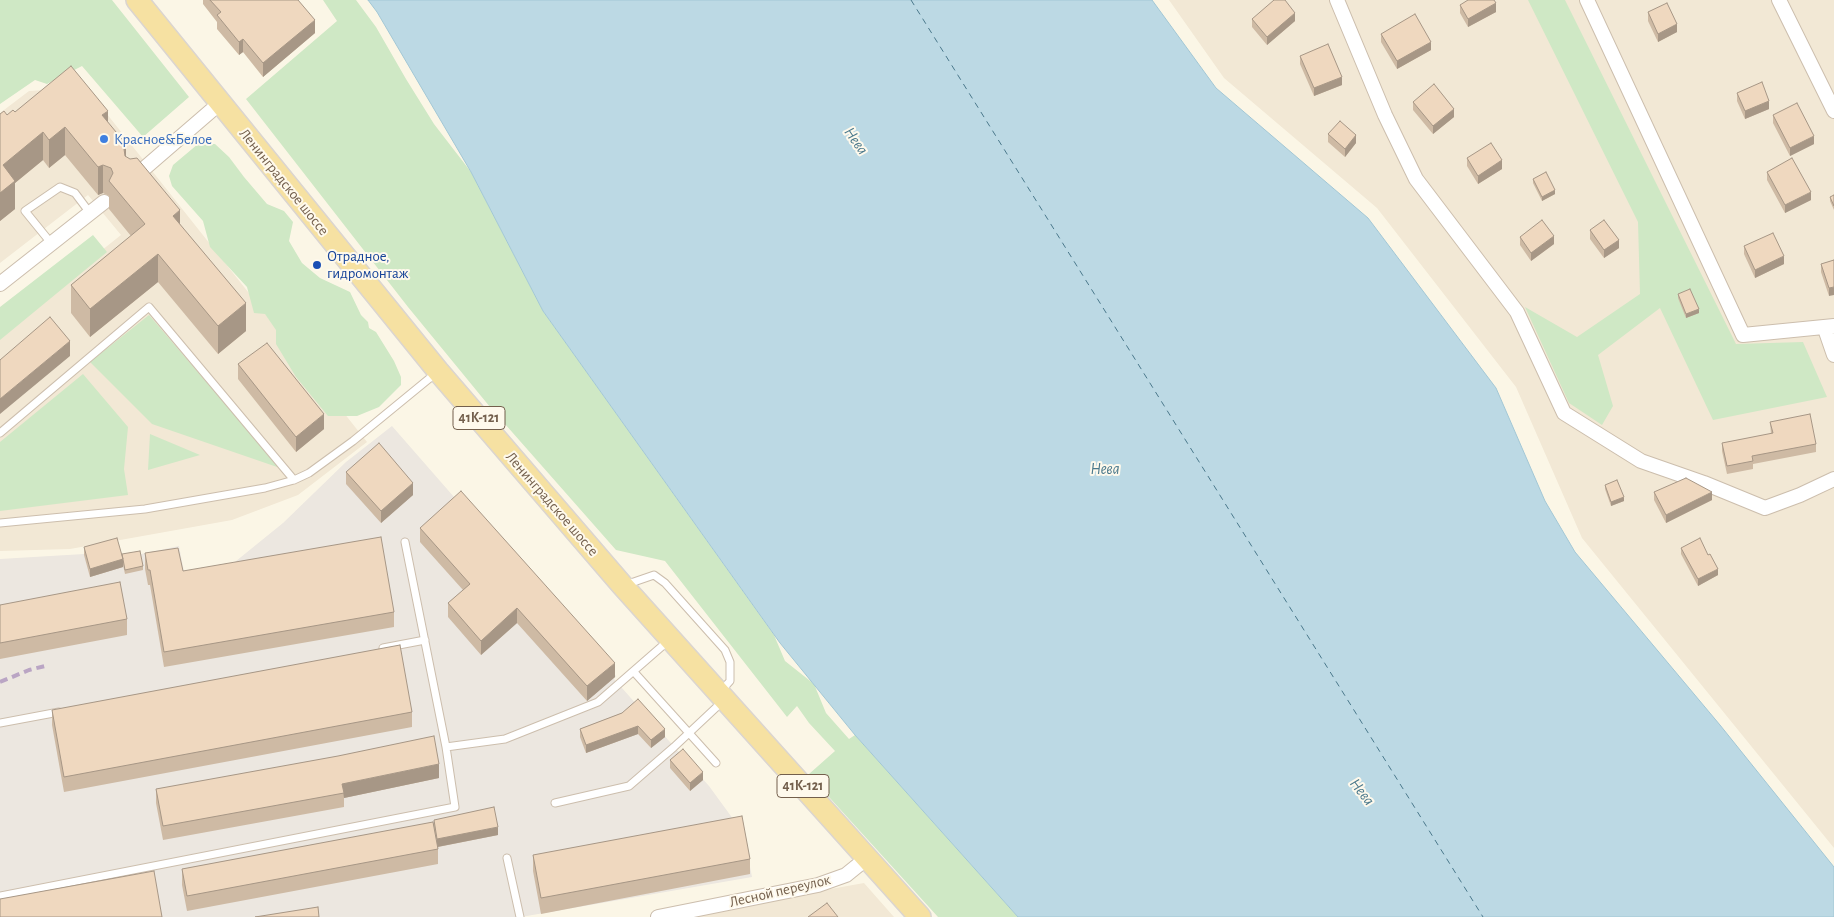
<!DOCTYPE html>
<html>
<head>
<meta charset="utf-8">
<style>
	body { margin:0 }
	canvas { display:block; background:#fbf6e6 }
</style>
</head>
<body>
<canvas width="1834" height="917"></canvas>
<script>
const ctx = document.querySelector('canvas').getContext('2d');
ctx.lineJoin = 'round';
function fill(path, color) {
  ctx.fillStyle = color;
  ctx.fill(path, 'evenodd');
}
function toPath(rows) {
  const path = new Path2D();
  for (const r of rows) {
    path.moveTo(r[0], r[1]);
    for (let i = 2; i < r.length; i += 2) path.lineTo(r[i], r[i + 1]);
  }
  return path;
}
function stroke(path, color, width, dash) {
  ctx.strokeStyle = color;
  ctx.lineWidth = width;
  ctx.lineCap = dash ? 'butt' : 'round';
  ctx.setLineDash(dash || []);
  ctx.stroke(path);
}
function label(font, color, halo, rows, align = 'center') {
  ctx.font = font + ' "Alegreya Sans",sans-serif';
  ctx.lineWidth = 4;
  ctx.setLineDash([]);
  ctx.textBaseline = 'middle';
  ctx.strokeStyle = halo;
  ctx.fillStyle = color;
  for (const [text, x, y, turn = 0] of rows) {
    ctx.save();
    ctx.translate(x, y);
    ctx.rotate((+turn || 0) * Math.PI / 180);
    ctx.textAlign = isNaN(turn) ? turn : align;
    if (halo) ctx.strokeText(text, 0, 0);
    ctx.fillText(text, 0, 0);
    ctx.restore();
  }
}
fill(toPath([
	[1169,0,1834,0,1834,848,1582,538,1516,387,1377,208,1224,78],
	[76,75,367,442,298,495,232,520,70,549,0,551,0,331,121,235,88,195,0,263,0,113,29,91,46,90],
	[864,883,894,917,675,917]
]), '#f2e8d5');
fill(toPath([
	[392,426,461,505,616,676,614,679,709,786,736,823,745,841,752,877,521,917,0,917,0,559,84,554,122,558,179,546,185,577,225,570,283,523,346,462]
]), '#ece7e0');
fill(toPath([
	[0,0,112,0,189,97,143,137,82,66,47,84,35,80,0,104],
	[323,0,356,0,376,27,406,79,434,124,471,172,543,311,774,635,785,661,814,684,826,713,849,739,855,735,1018,917,938,917,819,786,809,774,835,751,809,723,797,706,787,717,665,561,616,550,490,407,408,307,246,99,337,21],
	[1528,0,1565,0,1736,344,1803,342,1827,397,1713,420,1660,308,1598,355,1613,406,1602,425,1569,403,1525,307,1577,337,1640,294,1638,222],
	[198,144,215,144,229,157,244,177,267,204,284,211,293,222,289,241,302,263,320,278,350,292,361,315,368,322,369,328,376,332,394,361,401,377,401,385,379,407,357,416,328,416,296,377,276,344,276,330,265,314,254,313,247,287,210,247,203,221,172,186,169,176,173,165],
	[93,235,107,252,0,340,0,307],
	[149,315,280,468,152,424,90,362],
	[83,374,128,427,124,469,128,495,0,511,0,442],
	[150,434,200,455,148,470]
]), '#cfe8c5');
const water = toPath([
	[368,0,1152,0,1216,88,1368,218,1496,388,1545,501,1575,552,1720,725,1834,867,1834,917,1018,917,855,735,780,643,543,311,471,172,377,12,368,0]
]);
fill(water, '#bcd9e4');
stroke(water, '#a2c7d5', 1);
stroke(toPath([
	[911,0,1483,917]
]), '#4b798c', 1, [6, 5]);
const lane = toPath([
	[51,243,25,211,60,187,75,193,90,213],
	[0,433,149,307,294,480],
	[0,523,145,509,265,488,294,480,309,473,353,441,436,373],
	[405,542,446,747,505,739,598,702,668,641],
	[625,585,654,575,665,583,725,650,730,662,730,681,721,691],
	[383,648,425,640],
	[634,672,716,763],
	[0,723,59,712],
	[555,803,629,786,674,747,723,701],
	[507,858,520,917],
	[0,896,455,807,446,747]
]);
const street = toPath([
	[1337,0,1385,115,1416,179,1517,312,1564,413,1641,461,1704,483,1765,508,1800,495,1834,479],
	[1587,0,1743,335,1834,326],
	[1779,0,1834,111],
	[132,179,220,103],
	[0,284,104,202],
	[1825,329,1834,355],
	[658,917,818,885,846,875,867,858]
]);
const primary = toPath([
	[137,0,438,371,622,585,920,917]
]);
stroke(lane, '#ccbead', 9);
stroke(street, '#ccbead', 16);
stroke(primary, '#dbd5d0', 24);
stroke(lane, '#fff', 7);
stroke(street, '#fff', 14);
stroke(primary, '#f6e1a2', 21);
stroke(toPath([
	[0,682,29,670,45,666]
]), '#baa5c4', 4, [8, 5]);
fill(toPath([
	[203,0,298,0,315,33,263,77,243,52,239,55,217,29,217,22,203,4],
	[1460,5,1496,12,1468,27,1460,13],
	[1648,12,1677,32,1658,42,1648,21],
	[1252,19,1295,21,1267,45,1252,27],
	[1381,34,1431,50,1397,69,1381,42],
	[1300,56,1342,85,1314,96,1300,64],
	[1737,93,1769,109,1745,119,1737,101],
	[1413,102,1454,117,1433,134,1413,110],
	[15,112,108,122,126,157,180,224,246,331,218,354,158,282,90,337,71,313,71,285,131,236,109,209,109,196,103,193,98,195,65,155,49,168,43,160,15,183,15,209,0,221,0,114,7,115],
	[1773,115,1814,144,1790,156,1773,123],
	[1328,134,1356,143,1345,157,1328,142],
	[1467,158,1502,169,1478,184,1467,166],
	[1767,172,1811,200,1785,213,1767,180],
	[1533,179,1555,194,1542,201,1533,183],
	[1834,195,1834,210,1830,201,1830,197],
	[1590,230,1619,248,1604,258,1590,239],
	[1520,237,1554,244,1531,261,1520,245],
	[1744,246,1784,264,1755,278,1744,254],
	[1834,260,1829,296,1821,272,1821,264],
	[1678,294,1699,313,1686,318,1678,298],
	[238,364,324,429,296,452,238,379],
	[1770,422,1816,444,1816,452,1753,464,1753,469,1727,474,1722,451,1722,443,1771,434],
	[346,472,413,495,381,523,346,484],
	[1605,485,1624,501,1611,506,1605,489],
	[1654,492,1712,500,1666,523,1654,500],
	[420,528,615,677,587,701,517,623,481,655,448,617,448,603,463,590,420,542],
	[84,547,122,555,143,566,143,570,125,574,123,565,123,567,90,577,84,555],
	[1681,548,1718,575,1698,586,1681,554],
	[145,553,183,571,394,612,394,627,164,667,150,585,148,585,145,569],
	[0,605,127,619,127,635,0,659],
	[52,710,412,712,412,727,64,792,52,725],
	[622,713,665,737,651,748,638,734,586,753,580,737,580,729],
	[670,760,703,780,690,791,670,768],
	[439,778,344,798,344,807,163,840,156,803,156,789],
	[434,820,498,835,438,847,438,864,187,911,182,885,182,869,434,823],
	[533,855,750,859,750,874,541,914,533,871]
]), '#cebaa4');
fill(toPath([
	[1496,3,1496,12,1468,27,1468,19],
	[1295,13,1295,21,1267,45,1267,37],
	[315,20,315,33,263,77,263,63],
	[1677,24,1677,32,1658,42,1658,34],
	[243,39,243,52,239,55,239,42],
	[1431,42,1431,50,1397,69,1397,61],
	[1342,77,1342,85,1314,96,1314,88],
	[1769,101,1769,109,1745,119,1745,111],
	[1454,109,1454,117,1433,134,1433,126],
	[108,111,108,139,102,115],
	[65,127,65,155,49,168,49,140],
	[43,132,43,160,15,183,15,209,0,221,0,193,3,165],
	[1356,135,1356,143,1345,157,1345,149],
	[1814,136,1814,144,1790,156,1790,148],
	[126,144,126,172,124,149],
	[1502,160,1502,169,1478,184,1478,176],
	[103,165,103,193,98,195,98,167],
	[1555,190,1555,194,1542,201,1542,197],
	[1811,192,1811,200,1785,213,1785,205],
	[180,210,180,238,173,216],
	[1554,236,1554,244,1531,261,1531,253],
	[1619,240,1619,248,1604,258,1604,250],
	[158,254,158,282,90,337,90,309],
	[1784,256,1784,264,1755,278,1755,270],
	[1834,287,1834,295,1829,296,1829,288],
	[246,303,246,331,218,354,218,326],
	[1699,309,1699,313,1686,318,1686,314],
	[70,341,70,356,0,414,0,399],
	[324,414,324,429,296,452,296,437],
	[413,483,413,495,381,523,381,511],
	[1712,492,1712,500,1666,523,1666,515],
	[1624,497,1624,501,1611,506,1611,502],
	[123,559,123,567,90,577,90,569],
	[1718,569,1718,575,1698,586,1698,579],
	[517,608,517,623,481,655,481,641],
	[615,663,615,677,587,701,587,686],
	[638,726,638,734,586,753,586,745],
	[665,729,665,737,651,748,651,740],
	[439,764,439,778,344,798,342,784],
	[703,772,703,780,690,791,690,783],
	[498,827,498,835,437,847,437,839]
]), '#a79786');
const building = toPath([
	[210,0,298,0,315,20,263,63,243,39,239,42,217,15,221,12,210,0],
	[1274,0,1285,0,1295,13,1267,37,1252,19,1274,0],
	[1468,0,1494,0,1496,3,1468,19,1460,5,1468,0],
	[1667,3,1677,24,1658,34,1648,12,1667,3],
	[1415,14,1431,42,1397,61,1381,34,1415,14],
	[1328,44,1342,77,1314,88,1300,56,1328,44],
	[71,66,108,111,102,115,126,144,124,149,125,156,130,159,137,158,180,210,173,216,246,303,218,326,158,254,90,309,71,285,145,224,109,181,113,173,111,168,103,165,98,167,65,127,49,140,43,132,3,165,15,181,0,193,0,114,4,111,7,115,13,110,15,112,71,66],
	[1762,82,1769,101,1745,111,1737,93,1762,82],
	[1434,84,1454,109,1433,126,1413,102,1434,84],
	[1797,103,1814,136,1790,148,1773,115,1797,103],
	[1340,121,1356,135,1345,149,1328,134,1340,121],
	[1491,143,1502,160,1478,176,1467,158,1491,143],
	[1792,158,1811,192,1785,205,1767,172,1792,158],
	[1546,172,1555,190,1542,197,1533,179,1546,172],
	[1834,195,1834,206,1830,197,1834,195],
	[1542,220,1554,236,1531,253,1520,237,1542,220],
	[1604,220,1619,240,1604,250,1590,230,1604,220],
	[1773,233,1784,256,1755,270,1744,246,1773,233],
	[1834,260,1834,287,1829,288,1821,264,1834,260],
	[1690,289,1699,309,1686,314,1678,294,1690,289],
	[50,317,70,341,0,399,0,360,50,317],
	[267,343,324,414,296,437,238,364,267,343],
	[1810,414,1816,444,1752,456,1753,461,1727,466,1722,443,1773,433,1770,422,1810,414],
	[379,443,413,483,381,511,346,472,379,443],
	[1686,478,1712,492,1666,515,1654,492,1686,478],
	[1617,480,1624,497,1611,502,1605,485,1617,480],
	[461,491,615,663,587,686,517,608,481,641,448,603,470,584,420,528,461,491],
	[381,537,394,612,164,652,150,570,148,570,145,553,178,548,183,571,381,537],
	[117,538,123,559,90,569,84,547,117,538],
	[1700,538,1708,555,1710,554,1718,569,1698,579,1681,548,1700,538],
	[140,551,143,566,125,570,122,554,140,551],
	[120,582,127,619,0,643,0,605,120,582],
	[400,645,412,712,64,777,52,710,400,645],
	[638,699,665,729,651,740,638,726,586,745,580,729,622,713,638,699],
	[434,736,439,764,342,784,344,793,163,826,156,789,338,756,434,736],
	[683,749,703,772,690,783,670,760,683,749],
	[494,807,498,827,437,839,434,820,494,807],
	[742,816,750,859,541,898,533,855,742,816],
	[433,822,438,849,187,896,182,869,433,822],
	[154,871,162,917,0,917,0,899,154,871],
	[827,903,838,917,808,917,827,903],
	[318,907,319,917,255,917,318,907]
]);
fill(building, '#efd8bf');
stroke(building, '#a79786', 1);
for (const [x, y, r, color] of [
	[104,139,5,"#3f7fe0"],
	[317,265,5,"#1a4fb4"]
]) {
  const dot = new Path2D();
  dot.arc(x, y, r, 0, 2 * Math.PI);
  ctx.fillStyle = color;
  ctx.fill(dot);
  stroke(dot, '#fef9ec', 2);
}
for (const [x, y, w] of [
	[479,418,52],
	[803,786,52]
]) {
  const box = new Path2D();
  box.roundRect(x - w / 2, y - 11.5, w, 23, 4);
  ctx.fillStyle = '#fef9ec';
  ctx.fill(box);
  stroke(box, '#735f4c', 1);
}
label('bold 14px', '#735f4c', null, [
	["41К-121",479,418],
	["41К-121",803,786]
]);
label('15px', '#366cbe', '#fef9ec', [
	["Красное&Белое",114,139]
], 'left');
label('15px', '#735f4c', '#fef9ec', [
	["Ленинградское шоссе",284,182,51],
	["Ленинградское шоссе",552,504,49],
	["Лесной переулок",780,891,-13]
]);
label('15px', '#164399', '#fef9ec', [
	["Отрадное,",327,256],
	["гидромонтаж",327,273]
], 'left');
label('italic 16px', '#4b798c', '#fef9ec', [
	["Нева",856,141,55],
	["Нева",1105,469],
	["Нева",1362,792,52]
]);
</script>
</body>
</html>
